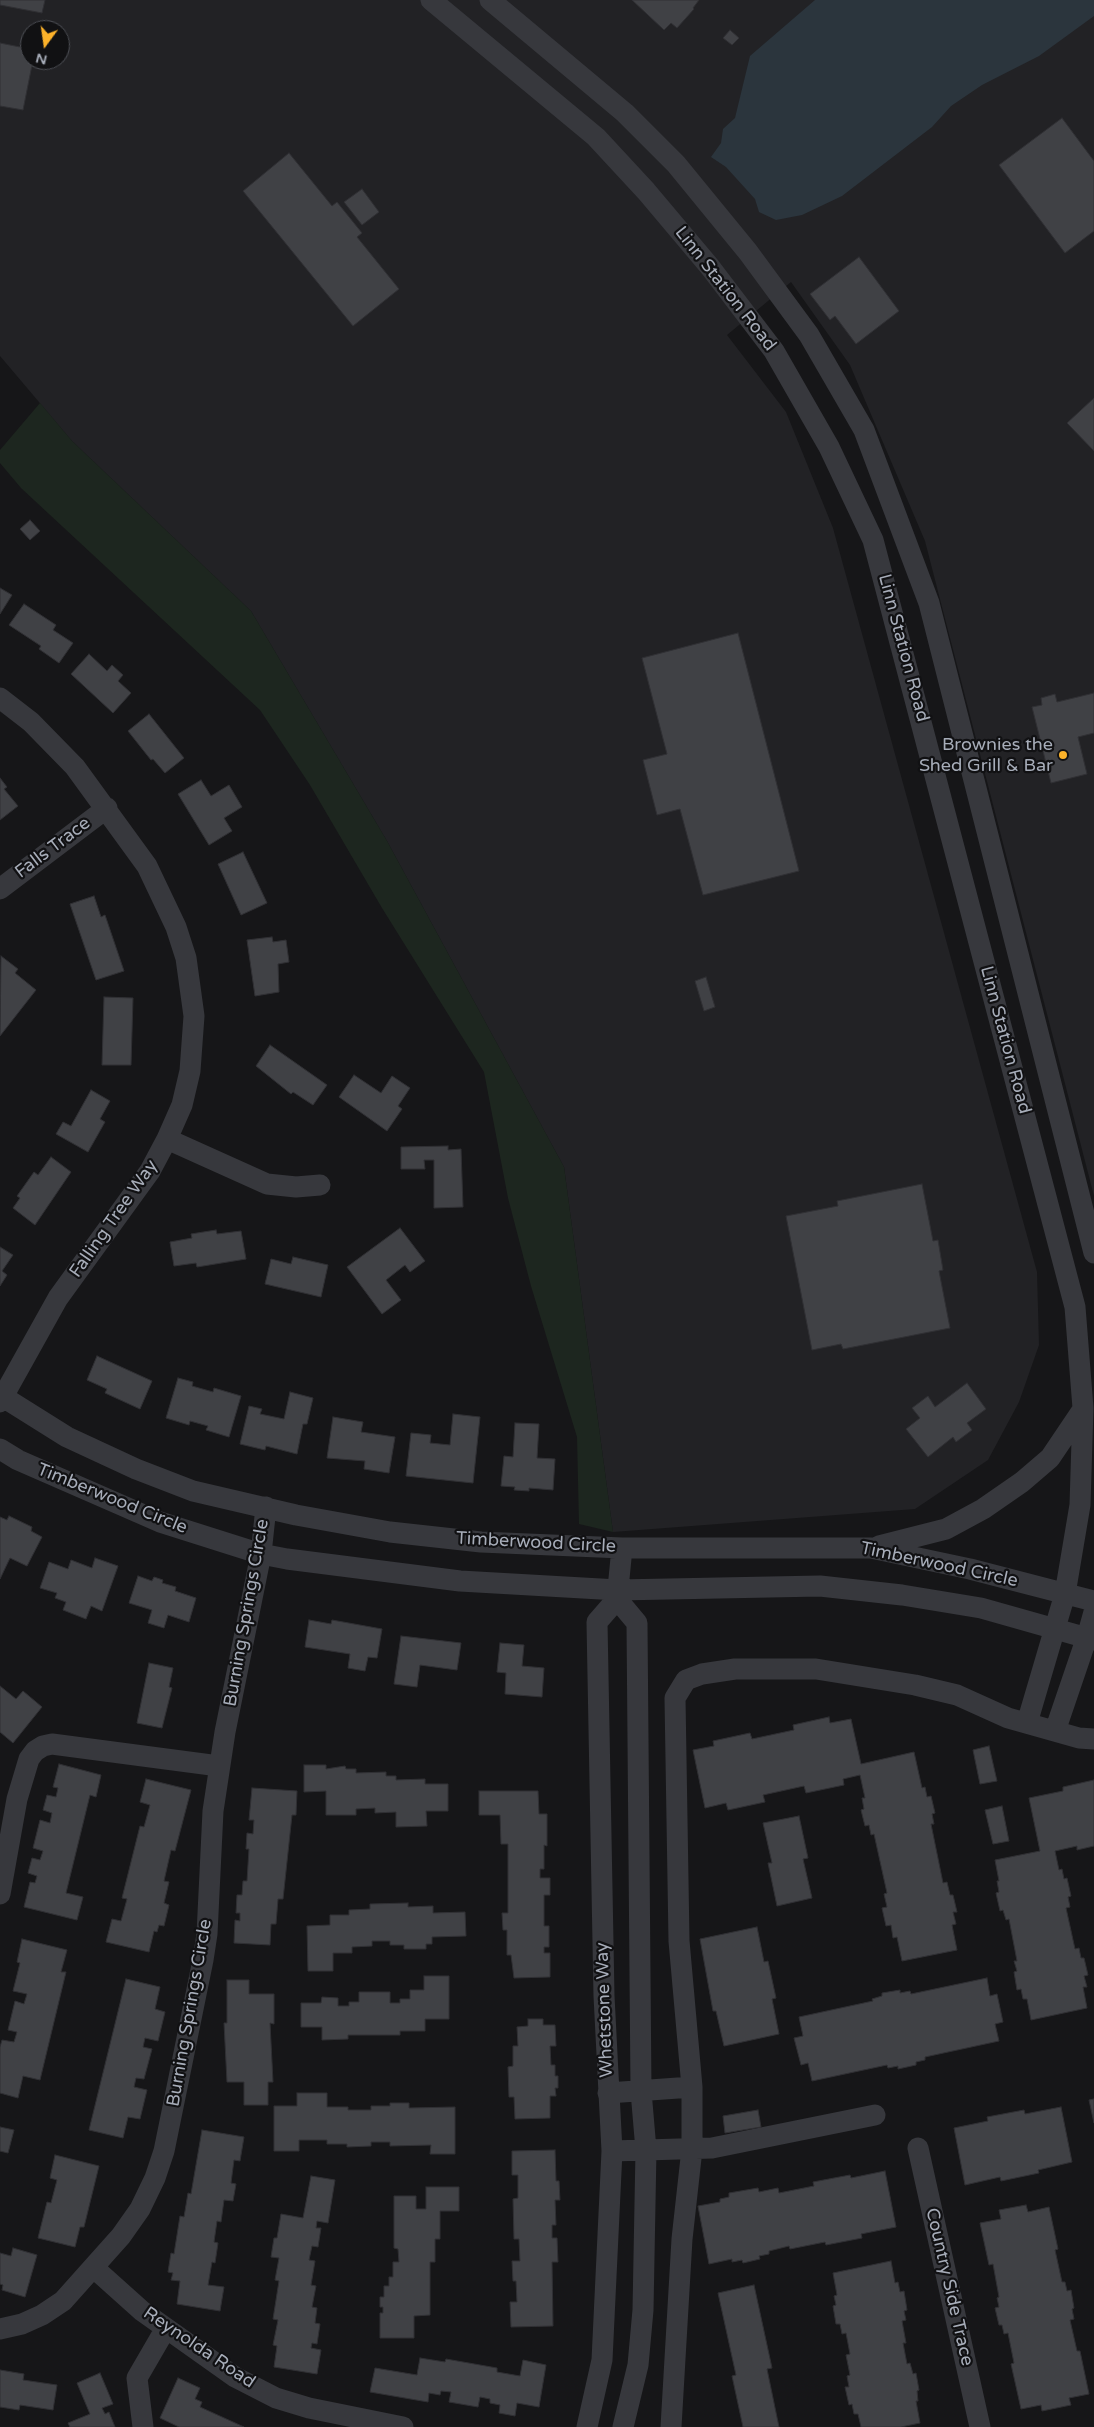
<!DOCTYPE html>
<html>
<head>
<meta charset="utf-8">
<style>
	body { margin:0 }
	#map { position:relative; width:1094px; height:2427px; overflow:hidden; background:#161618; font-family:"Varela Round",sans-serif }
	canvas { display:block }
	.north { position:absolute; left:20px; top:20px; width:50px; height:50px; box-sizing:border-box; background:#111113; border:1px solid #4d4f55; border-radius:50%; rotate:194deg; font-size:14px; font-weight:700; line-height:20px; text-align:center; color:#a7adb9 }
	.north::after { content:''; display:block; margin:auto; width:18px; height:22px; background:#fcb22a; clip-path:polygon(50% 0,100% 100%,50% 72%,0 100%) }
</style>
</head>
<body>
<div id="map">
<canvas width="1094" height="2427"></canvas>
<div class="north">N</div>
</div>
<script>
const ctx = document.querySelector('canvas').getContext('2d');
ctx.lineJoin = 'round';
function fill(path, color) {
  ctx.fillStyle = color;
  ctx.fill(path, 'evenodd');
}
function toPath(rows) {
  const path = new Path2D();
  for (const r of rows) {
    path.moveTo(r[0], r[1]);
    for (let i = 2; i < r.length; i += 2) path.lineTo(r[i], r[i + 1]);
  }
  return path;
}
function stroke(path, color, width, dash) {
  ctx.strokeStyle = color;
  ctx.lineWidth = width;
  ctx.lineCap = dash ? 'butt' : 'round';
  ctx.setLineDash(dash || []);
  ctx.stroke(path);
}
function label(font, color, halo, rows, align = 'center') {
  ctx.font = font + ' "Varela Round",sans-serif';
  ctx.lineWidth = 4.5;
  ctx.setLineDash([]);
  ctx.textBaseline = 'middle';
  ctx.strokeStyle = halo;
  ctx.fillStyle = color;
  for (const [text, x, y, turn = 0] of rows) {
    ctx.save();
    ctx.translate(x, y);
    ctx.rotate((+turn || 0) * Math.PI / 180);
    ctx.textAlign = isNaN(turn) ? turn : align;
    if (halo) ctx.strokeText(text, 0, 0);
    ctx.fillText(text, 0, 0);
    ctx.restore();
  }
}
fill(toPath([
	[0,0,1094,0,1094,1196,925,541,850,365,791,282,727,335,786,412,833,528,1037,1272,1039,1345,1019,1402,988,1460,915,1509,613,1532,564,1167,387,841,251,611,72,441,0,356],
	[30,30,60,30,60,60,30,60]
]), '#222225');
fill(toPath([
	[40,403,72,441,251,611,387,841,564,1167,613,1532,579,1524,577,1437,531,1286,508,1198,484,1072,382,908,310,785,260,710,21,488,0,463,0,450]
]), '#1d261f');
fill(toPath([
	[815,0,1094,0,1094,16,1039,56,982,85,951,106,932,127,842,196,802,215,776,220,759,212,755,199,726,167,711,157,721,143,723,129,735,118,750,56]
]), '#2b353d');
const building = toPath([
	[0,0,45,0,42,13,0,5,0,0],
	[632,0,699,0,693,8,694,9,677,28,671,23,664,30,632,0],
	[730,30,739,38,732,45,723,38,730,30],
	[0,43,30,49,30,60,33,60,23,110,0,106,0,43],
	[1062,118,1094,161,1094,231,1065,253,999,165,1062,118],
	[289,153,332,206,337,202,362,233,357,237,399,289,353,326,243,191,289,153],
	[362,189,379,212,362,225,344,202,362,189],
	[859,257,899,311,856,344,835,316,830,320,810,294,859,257],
	[1094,398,1094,451,1067,423,1094,398],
	[30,520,40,531,30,540,20,529,30,520],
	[0,588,12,595,0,614,0,588],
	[24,604,56,625,53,630,73,643,59,663,39,649,41,646,9,625,24,604],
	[738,633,799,871,703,895,680,809,657,815,643,760,667,754,642,658,738,633],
	[89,654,107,671,112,665,123,675,118,681,131,693,113,713,71,674,89,654],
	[1094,693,1094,733,1078,737,1087,774,1051,783,1032,707,1042,705,1041,698,1055,694,1057,702,1094,693],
	[149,714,184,758,165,773,153,759,151,760,128,731,149,714],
	[0,778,7,787,4,789,18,806,0,820,0,778],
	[201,780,211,796,229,785,242,807,224,818,232,831,209,845,178,794,201,780],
	[243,852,267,903,241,915,218,864,243,852],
	[94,896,101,917,105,915,124,971,96,980,70,904,94,896],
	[272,937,273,942,286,940,289,962,278,964,279,992,255,996,247,940,272,937],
	[1,956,18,969,15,973,36,990,0,1036,1,956],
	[706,977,715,1007,704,1011,695,981,706,977],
	[104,997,133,998,131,1065,102,1065,104,997],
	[270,1045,327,1085,313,1105,293,1092,291,1094,256,1066,270,1045],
	[354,1075,381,1093,392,1076,410,1088,398,1106,402,1109,387,1131,339,1097,354,1075],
	[91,1090,110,1101,100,1119,105,1122,88,1152,56,1134,63,1122,71,1126,91,1090],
	[448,1146,448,1150,461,1149,463,1207,434,1208,434,1160,424,1160,425,1169,401,1169,401,1147,448,1146],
	[51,1157,71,1172,35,1225,13,1208,20,1198,17,1196,34,1172,38,1175,51,1157],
	[922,1184,933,1241,938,1240,943,1270,939,1271,950,1328,843,1349,841,1344,812,1350,786,1216,838,1206,837,1201,922,1184],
	[400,1228,425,1261,410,1272,405,1265,386,1280,401,1300,382,1314,347,1267,400,1228],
	[216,1230,217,1234,241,1231,246,1259,197,1267,196,1263,174,1266,170,1242,192,1238,191,1234,216,1230],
	[0,1247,13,1255,2,1271,7,1275,0,1286,0,1247],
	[293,1257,328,1265,321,1297,265,1284,271,1259,291,1264,293,1257],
	[97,1356,152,1381,140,1409,105,1393,107,1389,87,1380,97,1356],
	[178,1378,193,1382,192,1386,213,1392,214,1388,241,1396,229,1437,206,1430,208,1426,190,1421,189,1425,166,1418,178,1378],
	[967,1383,986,1409,967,1423,972,1430,956,1442,953,1437,928,1457,906,1429,920,1418,912,1408,928,1396,935,1407,967,1383],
	[290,1392,313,1398,307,1424,303,1424,297,1454,266,1446,265,1450,240,1444,249,1406,262,1409,260,1414,284,1419,290,1392],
	[453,1414,480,1417,473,1483,406,1476,411,1433,431,1435,430,1443,450,1445,453,1414],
	[333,1417,363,1422,361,1432,395,1437,389,1473,364,1469,365,1461,327,1458,333,1417],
	[515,1423,539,1424,537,1458,555,1459,553,1490,529,1488,529,1491,514,1490,515,1487,501,1486,504,1456,513,1457,515,1423],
	[9,1516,32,1527,31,1531,42,1537,27,1566,10,1558,0,1579,0,1517,7,1520,9,1516],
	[95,1558,118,1566,102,1611,91,1606,86,1619,63,1610,66,1602,55,1598,57,1593,40,1588,49,1562,68,1569,71,1560,92,1568,95,1558],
	[138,1576,152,1581,154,1577,163,1580,162,1583,176,1587,175,1591,196,1598,189,1622,168,1615,164,1628,148,1623,152,1610,129,1603,138,1576],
	[309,1620,331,1624,332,1620,382,1629,377,1658,368,1657,365,1671,348,1668,350,1654,305,1647,309,1620],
	[401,1636,461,1643,457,1670,420,1665,417,1687,394,1684,401,1636],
	[500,1643,524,1645,522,1666,544,1668,542,1697,505,1694,506,1673,497,1672,500,1643],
	[149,1663,173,1668,169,1687,172,1688,162,1728,137,1723,149,1663],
	[0,1686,16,1699,23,1691,42,1707,13,1743,0,1732,0,1686],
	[829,1717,830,1723,851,1719,861,1764,914,1752,922,1788,925,1787,927,1797,931,1796,935,1813,932,1814,934,1824,931,1824,943,1883,947,1882,950,1895,953,1895,957,1912,953,1912,956,1924,952,1925,957,1950,902,1961,897,1937,893,1938,891,1925,886,1926,882,1908,887,1907,884,1894,887,1893,874,1834,871,1835,869,1825,865,1826,861,1810,864,1809,862,1798,865,1798,860,1775,843,1779,844,1785,806,1793,804,1786,763,1795,765,1802,728,1810,726,1803,705,1808,693,1750,714,1746,713,1741,750,1733,752,1739,794,1730,793,1725,829,1717],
	[989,1746,997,1781,980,1784,973,1750,989,1746],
	[59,1764,101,1775,96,1797,90,1795,66,1893,83,1897,77,1920,24,1907,30,1882,35,1883,37,1876,28,1873,32,1858,40,1860,43,1851,33,1848,40,1820,50,1823,52,1813,43,1810,47,1795,56,1797,58,1788,53,1787,59,1764],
	[304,1765,326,1765,326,1769,345,1766,346,1769,356,1769,356,1773,386,1772,386,1776,396,1776,396,1780,425,1779,425,1784,448,1784,448,1811,426,1811,427,1826,396,1827,396,1812,375,1813,375,1808,356,1809,356,1815,326,1815,326,1791,304,1792,304,1765],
	[146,1779,191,1790,175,1851,171,1850,164,1881,169,1882,164,1903,169,1905,164,1926,159,1925,157,1932,154,1931,149,1952,106,1942,112,1919,121,1921,127,1899,122,1898,140,1826,144,1827,150,1805,140,1802,146,1779],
	[1094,1780,1094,1846,1077,1850,1077,1846,1055,1851,1059,1870,1062,1869,1064,1879,1067,1878,1071,1896,1068,1897,1070,1907,1066,1908,1075,1949,1079,1948,1081,1958,1084,1958,1088,1975,1084,1976,1087,1987,1083,1987,1087,2008,1031,2020,1027,1999,1023,1999,1021,1989,1017,1990,1014,1972,1017,1971,1014,1961,1017,1961,1009,1919,1006,1920,1003,1910,1000,1911,996,1893,999,1892,997,1881,999,1881,995,1860,1040,1851,1029,1798,1063,1791,1063,1787,1094,1780],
	[252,1788,297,1791,296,1815,292,1815,283,1899,278,1899,276,1924,271,1924,270,1945,234,1943,235,1920,240,1921,240,1913,236,1913,237,1895,242,1895,243,1881,247,1881,249,1849,246,1849,247,1833,253,1834,254,1820,249,1820,252,1788],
	[479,1791,538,1791,539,1814,547,1814,547,1846,544,1845,544,1869,540,1869,540,1878,550,1878,550,1895,544,1895,544,1926,549,1926,549,1947,544,1947,544,1953,550,1953,550,1977,514,1978,511,1955,507,1955,507,1930,503,1930,502,1913,508,1913,508,1844,501,1844,500,1815,479,1815,479,1791],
	[1002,1806,1009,1841,993,1844,985,1810,1002,1806],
	[799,1816,808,1858,803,1859,812,1898,777,1906,768,1863,772,1863,763,1823,799,1816],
	[408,1903,408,1907,433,1906,433,1913,465,1912,466,1936,432,1937,432,1944,426,1944,426,1949,404,1949,404,1945,390,1945,390,1941,372,1941,372,1946,352,1947,352,1953,333,1953,333,1971,308,1971,307,1926,330,1925,330,1915,349,1915,349,1910,370,1909,370,1904,408,1903],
	[757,1927,764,1962,768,1961,776,1998,772,1999,779,2034,724,2046,716,2011,713,2011,700,1939,757,1927],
	[22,1939,67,1950,61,1972,66,1972,40,2080,23,2076,18,2098,0,2093,0,2047,2,2040,14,2042,17,2032,8,2030,15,2001,24,2004,27,1994,13,1991,20,1963,17,1962,22,1939],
	[424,1976,449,1976,449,2019,425,2019,425,2031,400,2031,400,2035,348,2035,348,2039,322,2040,322,2027,301,2027,301,2003,321,2003,322,1997,338,1998,338,2006,349,2006,349,2002,359,2002,359,1992,390,1992,390,2003,400,2003,400,1999,410,1999,410,1990,424,1990,424,1976],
	[987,1978,990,1996,997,1994,1003,2022,995,2024,999,2041,925,2057,925,2060,916,2062,916,2065,898,2069,898,2066,888,2068,887,2065,812,2081,808,2063,801,2065,794,2038,803,2036,799,2017,873,2001,872,1999,882,1996,882,1993,900,1990,900,1993,910,1991,911,1994,987,1978],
	[126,1979,160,1987,155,2009,165,2012,158,2041,145,2038,143,2047,152,2049,144,2079,136,2078,134,2087,147,2090,140,2119,128,2117,123,2138,89,2130,126,1979],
	[227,1980,249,1980,249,1994,274,1994,274,2024,270,2023,273,2082,268,2082,268,2105,244,2105,244,2082,227,2082,224,2023,227,2023,227,1980],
	[528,2019,543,2019,543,2025,555,2025,556,2046,550,2046,551,2065,555,2065,555,2076,558,2076,558,2088,555,2088,556,2096,550,2096,550,2118,515,2119,514,2097,509,2097,508,2067,513,2066,513,2046,518,2046,517,2027,528,2026,528,2019],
	[297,2093,327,2093,327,2107,348,2107,348,2110,371,2110,371,2106,390,2106,390,2103,409,2103,409,2108,455,2107,455,2154,430,2154,431,2145,390,2146,390,2142,371,2142,371,2146,347,2147,347,2144,327,2144,327,2140,299,2140,299,2151,274,2151,274,2106,297,2106,297,2093],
	[1094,2099,1094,2123,1089,2100,1094,2099],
	[1061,2107,1072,2162,1038,2170,1039,2173,1001,2181,1000,2177,965,2185,954,2128,988,2121,987,2117,1024,2110,1025,2114,1061,2107],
	[758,2110,761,2127,725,2133,723,2116,758,2110],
	[0,2127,14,2130,8,2153,0,2151,0,2127],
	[202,2130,244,2137,240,2161,234,2160,231,2183,236,2184,233,2201,224,2200,221,2222,217,2221,214,2242,218,2243,215,2263,212,2262,208,2285,224,2287,220,2311,177,2304,180,2281,171,2280,173,2273,168,2272,171,2253,174,2254,180,2216,184,2217,188,2193,191,2194,202,2130],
	[555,2150,556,2181,559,2181,560,2200,555,2200,556,2225,552,2225,552,2238,557,2238,558,2262,552,2262,553,2326,511,2327,510,2302,517,2302,516,2281,513,2281,512,2261,520,2261,519,2239,514,2239,513,2199,518,2198,518,2175,512,2175,512,2151,555,2150],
	[55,2155,99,2166,84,2227,80,2227,75,2247,38,2238,47,2202,51,2203,57,2180,50,2178,55,2155],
	[885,2171,896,2227,861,2234,862,2238,826,2245,825,2242,790,2249,789,2246,769,2251,769,2254,759,2256,760,2259,743,2263,742,2260,732,2262,732,2259,709,2264,698,2206,720,2202,720,2199,729,2197,729,2193,758,2188,759,2192,778,2188,779,2193,814,2186,813,2182,850,2175,851,2178,885,2171],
	[311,2176,335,2180,328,2223,317,2221,316,2228,321,2228,318,2247,312,2246,309,2260,315,2261,311,2285,316,2286,312,2307,317,2308,315,2323,320,2324,317,2344,312,2343,311,2348,321,2350,317,2374,274,2367,277,2346,273,2345,278,2320,273,2319,279,2281,275,2280,279,2258,271,2257,274,2238,277,2238,281,2214,303,2218,311,2176],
	[426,2187,459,2187,459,2211,440,2211,440,2239,435,2239,435,2262,430,2262,430,2315,414,2316,414,2338,380,2338,380,2313,383,2313,383,2307,380,2307,380,2297,384,2297,384,2286,389,2286,389,2277,393,2277,393,2262,399,2262,398,2249,394,2248,394,2196,416,2196,416,2209,426,2209,426,2187],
	[1026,2205,1028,2212,1049,2207,1058,2249,1055,2250,1062,2282,1065,2282,1067,2291,1071,2290,1074,2308,1072,2309,1074,2319,1070,2320,1077,2351,1080,2351,1089,2394,1069,2398,1071,2405,1042,2411,1041,2405,1021,2409,1011,2364,1014,2363,1008,2333,1004,2334,1002,2325,999,2325,995,2308,999,2307,997,2298,999,2297,993,2264,989,2265,980,2223,1001,2219,999,2210,1026,2205],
	[13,2248,37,2255,25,2297,2,2290,3,2285,0,2284,0,2253,11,2256,13,2248],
	[891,2261,895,2283,898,2282,900,2292,904,2291,907,2310,904,2311,906,2320,902,2321,906,2343,903,2343,907,2364,910,2363,913,2374,916,2373,919,2390,917,2391,918,2401,916,2401,920,2423,901,2427,861,2427,858,2414,854,2414,852,2404,849,2405,845,2387,849,2387,847,2376,850,2375,846,2355,850,2354,846,2333,842,2334,840,2324,836,2324,833,2306,836,2305,834,2296,837,2295,833,2273,891,2261],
	[754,2285,772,2368,767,2369,779,2427,743,2427,732,2376,736,2375,718,2293,754,2285],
	[420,2358,445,2362,446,2359,497,2368,497,2372,520,2376,523,2360,546,2365,539,2407,517,2403,515,2416,499,2413,500,2405,490,2403,490,2399,480,2397,478,2407,449,2402,451,2392,441,2391,440,2395,429,2393,428,2402,370,2392,375,2368,417,2375,420,2358],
	[0,2370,24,2374,23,2380,57,2385,53,2410,20,2405,19,2410,0,2407,0,2370],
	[100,2373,113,2404,102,2408,105,2414,109,2412,115,2427,70,2427,68,2423,90,2414,77,2383,100,2373],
	[178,2378,200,2388,195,2399,202,2402,200,2407,244,2427,179,2427,160,2418,178,2378]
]);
fill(building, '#404145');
stroke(building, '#303034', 1);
stroke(toPath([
	[431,0,596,137,646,191,710,267,774,351,829,447,873,540,1075,1307,1083,1408,1080,1505,1065,1594,1027,1723],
	[490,0,625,113,676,164,748,252,809,335,864,430,929,603,1094,1253],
	[0,698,31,722,75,767,147,866,176,927,186,958,194,1016,190,1071,182,1105,167,1139,150,1171,58,1298,0,1402],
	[0,889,107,808],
	[167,1139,267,1184,296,1187,320,1185],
	[0,1395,67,1437,136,1469,193,1491,296,1515,390,1532,481,1542,622,1548,871,1548,970,1569,1094,1601],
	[0,1449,18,1460,160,1522,261,1554,287,1559,460,1581,618,1590,820,1586,902,1595,981,1608,1094,1640],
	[879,1546,946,1529,983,1509,1022,1482,1050,1458,1083,1409],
	[617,1599,637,1623,641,2091,646,2150,643,2310,638,2365,623,2427],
	[1055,1731,1087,1637,1094,1612],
	[0,1894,17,1799,29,1759,35,1751,43,1746,52,1744,219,1766],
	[608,2093,692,2087],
	[918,2148,980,2427],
	[612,2151,712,2148,875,2115],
	[94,2268,142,2311,235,2377,276,2398,309,2408,403,2427],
	[0,2329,22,2324,42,2315,63,2301,121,2236,140,2209,155,2178,164,2151,203,1960,207,1934,213,1811,225,1732,261,1554,266,1507],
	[143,2427,137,2378,166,2328],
	[587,2427,602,2360,612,2151,604,1996,597,1622,617,1599,622,1548],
	[671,2427,682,2239,692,2149,692,2087,679,1941,675,1698,686,1680,702,1674,735,1669,816,1669,915,1685,957,1695,1008,1718,1079,1738,1094,1739]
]), '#37383d', 21);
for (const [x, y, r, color] of [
	[1063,755,5,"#fcb22a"]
]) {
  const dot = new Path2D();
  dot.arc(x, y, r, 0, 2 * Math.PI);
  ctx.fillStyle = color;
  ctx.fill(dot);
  stroke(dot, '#111113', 2);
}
label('18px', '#a7adb9', '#111113', [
	["Linn Station Road",725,289,52],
	["Linn Station Road",903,648,75],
	["Falls Trace",53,848,-37],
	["Linn Station Road",1005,1040,75],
	["Falling Tree Way",114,1219,-55],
	["Timberwood Circle",112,1499,22],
	["Timberwood Circle",536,1543,3],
	["Timberwood Circle",939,1565,12],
	["Burning Springs Circle",247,1613,-80],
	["Whetstone Way",605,2010,-92],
	["Burning Springs Circle",190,2013,-80],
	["Country Side Trace",949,2287,77],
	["Reynolda Road",199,2348,34]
]);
label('18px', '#a7adb9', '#111113', [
	["Brownies the",1053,745],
	["Shed Grill & Bar",1053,766]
], 'right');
</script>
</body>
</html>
